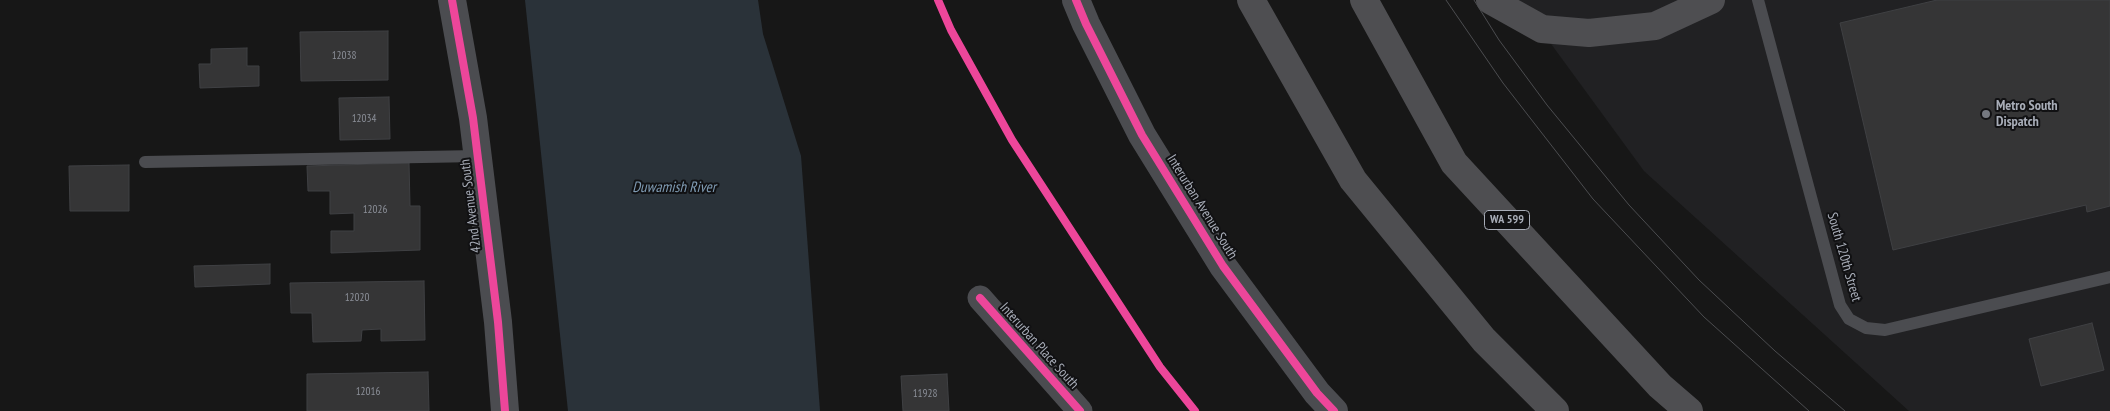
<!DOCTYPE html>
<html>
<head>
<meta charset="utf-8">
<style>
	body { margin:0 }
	canvas { display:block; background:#171717 }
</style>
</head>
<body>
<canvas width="2110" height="411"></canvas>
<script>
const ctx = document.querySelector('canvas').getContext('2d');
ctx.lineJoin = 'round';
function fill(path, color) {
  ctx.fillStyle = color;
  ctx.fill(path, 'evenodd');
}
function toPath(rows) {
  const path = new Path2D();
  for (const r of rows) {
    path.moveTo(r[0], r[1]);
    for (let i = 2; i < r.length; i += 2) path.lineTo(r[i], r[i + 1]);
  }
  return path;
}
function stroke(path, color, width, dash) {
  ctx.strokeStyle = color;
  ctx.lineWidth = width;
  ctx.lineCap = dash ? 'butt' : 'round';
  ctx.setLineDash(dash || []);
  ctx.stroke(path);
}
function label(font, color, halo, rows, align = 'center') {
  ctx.font = font + ' "PT Sans Narrow",sans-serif';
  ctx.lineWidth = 4;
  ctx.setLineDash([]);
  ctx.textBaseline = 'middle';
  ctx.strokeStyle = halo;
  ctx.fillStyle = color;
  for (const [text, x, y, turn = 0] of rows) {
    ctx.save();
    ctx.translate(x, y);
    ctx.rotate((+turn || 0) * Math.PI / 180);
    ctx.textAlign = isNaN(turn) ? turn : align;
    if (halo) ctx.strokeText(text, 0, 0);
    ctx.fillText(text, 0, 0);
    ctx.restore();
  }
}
fill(toPath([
	[1519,0,2110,0,2110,411,1909,411,1644,171]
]), '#212123');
fill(toPath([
	[525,0,758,0,763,34,801,156,820,411,568,411]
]), '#2a3239');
const building = toPath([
	[1937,0,2110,0,2110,206,2087,212,2086,205,1893,250,1840,23,1937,0],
	[388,31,388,80,301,81,300,32,388,31],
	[247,48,247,66,259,66,259,86,200,88,199,64,211,64,211,49,247,48],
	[389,97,390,139,340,140,339,98,389,97],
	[409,163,410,206,420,206,420,250,331,253,331,231,354,231,354,213,330,214,330,191,308,191,307,166,409,163],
	[129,165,129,211,70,211,69,166,129,165],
	[270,264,270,284,195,287,194,266,270,264],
	[424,281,425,340,381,341,381,329,362,330,361,341,313,342,312,313,291,313,290,283,424,281],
	[2092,323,2104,370,2041,386,2029,339,2092,323],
	[428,372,429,411,307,411,307,374,428,372],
	[947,374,949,411,903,411,901,376,947,374]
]);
fill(building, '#353536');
stroke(building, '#3f4043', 1);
stroke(toPath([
	[1758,0,1840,305,1849,319,1866,328,1885,330,2110,277],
	[145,162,478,156]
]), '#4b4c50', 12);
stroke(toPath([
	[980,298,1080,411]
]), '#4b4c50', 25);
stroke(toPath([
	[452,0,473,118,498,322,505,411],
	[1076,0,1086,24,1142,135,1223,266,1317,393,1334,411]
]), '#4b4c50', 28);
stroke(toPath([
	[1251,0,1353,180,1484,340,1555,411],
	[1364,0,1454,163,1660,386,1689,411],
	[1490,0,1542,29,1589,33,1655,26,1711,0]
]), '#4e4e51', 28);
stroke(toPath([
	[1446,0,1503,83,1593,199,1704,317,1809,411],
	[1474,0,1499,40,1547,105,1629,205,1699,280,1775,351,1845,411]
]), '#4b4c4f', 1);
stroke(toPath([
	[452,0,473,118,498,322,505,411],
	[938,0,951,30,1012,140,1160,367,1195,411],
	[1076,0,1086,24,1142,135,1223,266,1317,393,1334,411],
	[980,298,1080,411]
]), '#ed469a', 8);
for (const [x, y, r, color] of [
	[1986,114,5,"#757880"]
]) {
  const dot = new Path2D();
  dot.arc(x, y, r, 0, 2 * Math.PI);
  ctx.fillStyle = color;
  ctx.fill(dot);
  stroke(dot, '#111113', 2);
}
label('11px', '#8b8f98', null, [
	["12038",344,56],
	["12034",364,119],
	["12026",375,210],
	["12020",357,298],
	["12016",368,392],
	["11928",925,394]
]);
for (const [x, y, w] of [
	[1507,220,45]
]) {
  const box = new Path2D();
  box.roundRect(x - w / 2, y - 9.5, w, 19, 4);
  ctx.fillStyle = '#111113';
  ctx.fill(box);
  stroke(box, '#a8adb8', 1);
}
label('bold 12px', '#a8adb8', null, [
	["WA 599",1507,220]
]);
label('bold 14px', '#a8adb8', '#111113', [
	["Metro South",1996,106],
	["Dispatch",1996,122]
], 'left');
label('14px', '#a8adb8', '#111113', [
	["42nd Avenue South",471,206,-97],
	["Interurban Avenue South",1202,207,58],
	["South 120th Street",1844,257,74],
	["Interurban Place South",1039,346,48]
]);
label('italic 15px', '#7f9bb3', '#111113', [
	["Duwamish River",674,188]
]);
</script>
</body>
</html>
